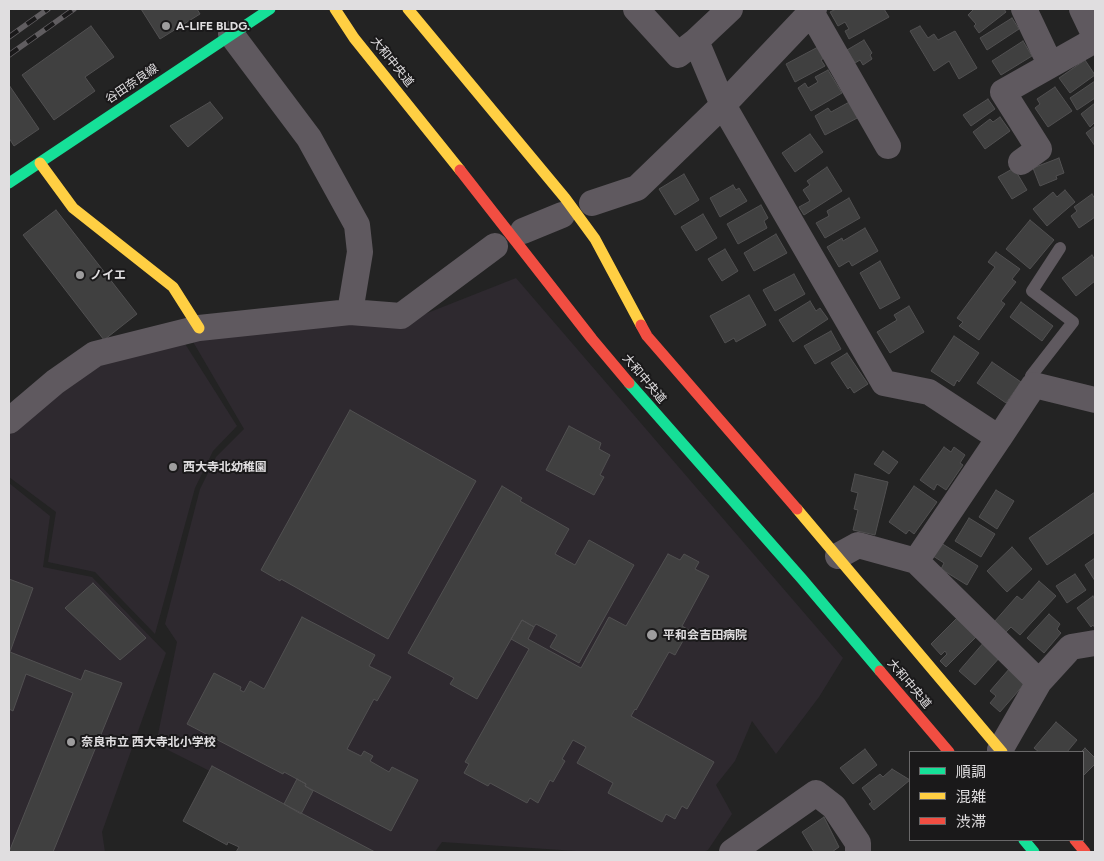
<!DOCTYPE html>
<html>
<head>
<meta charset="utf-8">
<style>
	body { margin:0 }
	#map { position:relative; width:1104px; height:861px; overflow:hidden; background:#232323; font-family:Figtree,"Noto Sans JP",sans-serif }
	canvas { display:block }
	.frame { position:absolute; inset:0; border:10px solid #e0dee0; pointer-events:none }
	.legend { position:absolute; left:909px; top:751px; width:175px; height:90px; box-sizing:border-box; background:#1a191a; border:1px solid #696869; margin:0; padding:6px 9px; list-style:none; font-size:15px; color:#e0dee0 }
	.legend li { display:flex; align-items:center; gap:10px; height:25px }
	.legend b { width:25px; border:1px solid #696869 }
</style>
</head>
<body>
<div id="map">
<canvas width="1104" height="861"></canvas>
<div class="frame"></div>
<ul class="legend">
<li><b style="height:6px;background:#16e098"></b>順調</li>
<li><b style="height:6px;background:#ffcf43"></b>混雑</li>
<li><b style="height:6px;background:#f24e42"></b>渋滞</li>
</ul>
</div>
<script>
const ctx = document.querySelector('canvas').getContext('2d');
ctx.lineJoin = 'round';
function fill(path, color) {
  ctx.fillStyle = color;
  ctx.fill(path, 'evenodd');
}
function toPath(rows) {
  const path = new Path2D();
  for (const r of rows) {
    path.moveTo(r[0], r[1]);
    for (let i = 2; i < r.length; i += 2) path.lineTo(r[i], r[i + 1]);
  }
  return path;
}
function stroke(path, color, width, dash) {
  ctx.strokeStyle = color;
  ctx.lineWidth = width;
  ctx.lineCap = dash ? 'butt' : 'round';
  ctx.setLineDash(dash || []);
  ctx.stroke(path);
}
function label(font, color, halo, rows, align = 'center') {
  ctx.font = font + ' Figtree,"Noto Sans JP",sans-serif';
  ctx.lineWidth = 4;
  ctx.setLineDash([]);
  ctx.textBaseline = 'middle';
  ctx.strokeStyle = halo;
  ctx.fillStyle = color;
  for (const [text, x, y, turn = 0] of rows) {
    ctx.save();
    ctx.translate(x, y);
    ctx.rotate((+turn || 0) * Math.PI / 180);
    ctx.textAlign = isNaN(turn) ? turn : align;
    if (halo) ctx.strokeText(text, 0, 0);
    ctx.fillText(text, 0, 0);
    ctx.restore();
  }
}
fill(toPath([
	[516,278,843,658,819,697,776,754,752,721,735,761,716,785,732,814,708,850,703,852,591,852,442,842,435,852,371,852,156,744,177,642,165,624,200,489,216,457,244,429,192,340,335,322,397,325],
	[182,339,237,426,213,451,195,488,155,634,95,572,48,562,56,512,9,477,9,433,97,358],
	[9,483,50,516,43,567,92,577,166,653,102,832,105,852,9,852]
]), '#2e292f');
const building = toPath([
	[141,9,197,9,200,14,160,39,141,9],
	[836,9,884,9,889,17,849,39,845,31,849,29,845,22,838,26,830,12,836,9],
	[972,9,1004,9,1006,12,979,33,974,26,976,24,968,15,973,10,972,9],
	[1012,18,1019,29,987,50,980,38,1012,18],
	[91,26,114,57,85,77,95,91,54,120,22,75,91,26],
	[920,26,928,38,934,34,938,40,955,31,977,68,959,79,949,61,934,71,910,31,920,26],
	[864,40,872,53,870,55,872,59,863,65,860,60,855,63,847,50,864,40],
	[1023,41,1032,56,1001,75,992,61,1023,41],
	[818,47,824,58,821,60,825,66,795,82,786,64,818,47],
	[1085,60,1095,75,1070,93,1059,78,1085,60],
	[828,70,842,93,811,111,798,88,805,83,808,88,818,82,815,77,828,70],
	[1095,81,1095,98,1077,110,1070,98,1095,81],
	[9,85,39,129,14,146,9,138,9,85],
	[1055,87,1072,111,1048,127,1035,108,1040,104,1037,99,1055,87],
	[988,99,995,109,971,126,963,115,988,99],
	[853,100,861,116,825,135,815,116,828,108,831,112,853,100],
	[210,102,223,118,188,147,170,126,210,102],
	[1095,103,1095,122,1090,127,1081,114,1095,103],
	[1000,117,1010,131,985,149,973,132,990,119,993,122,1000,117],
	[1095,126,1095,146,1086,133,1095,126],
	[810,134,823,152,795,172,782,153,810,134],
	[1059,158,1064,173,1056,176,1057,179,1040,186,1033,168,1059,158],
	[827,167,842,191,804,215,799,207,810,201,803,190,810,185,807,181,827,167],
	[1014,168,1027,190,1012,199,998,177,1014,168],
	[684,174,699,200,675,215,659,189,684,174],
	[733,185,736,190,739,188,747,201,720,217,710,198,733,185],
	[1065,190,1075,202,1047,226,1033,209,1053,192,1057,197,1065,190],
	[1092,194,1095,199,1095,217,1079,228,1071,216,1077,211,1074,207,1092,194],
	[849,198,860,218,825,238,816,223,829,216,827,211,849,198],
	[761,205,768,218,764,221,767,228,738,244,727,224,761,205],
	[56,210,137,314,104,340,23,235,56,210],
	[703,214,717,238,696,251,681,227,703,214],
	[1030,220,1054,240,1030,269,1006,249,1030,220],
	[865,228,878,251,852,266,849,261,839,267,827,247,842,238,843,241,865,228],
	[776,234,787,253,754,271,744,253,776,234],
	[725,249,738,271,722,281,708,259,725,249],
	[996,252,1020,269,1012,279,1016,282,1001,301,1005,304,979,340,959,326,963,322,957,318,995,267,988,262,996,252],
	[1092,255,1095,260,1095,281,1076,296,1062,278,1092,255],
	[880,261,900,298,880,309,860,273,880,261],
	[794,274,805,294,775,311,763,290,794,274],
	[749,295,766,325,736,342,734,338,725,343,710,316,749,295],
	[810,301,816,311,820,308,828,319,793,342,779,320,810,301],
	[1021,302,1053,326,1042,341,1010,317,1021,302],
	[909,306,924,332,890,353,877,332,897,320,894,315,909,306],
	[831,331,841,349,815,364,804,346,831,331],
	[954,336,979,353,959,382,957,380,954,386,931,371,954,336],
	[847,353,868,384,854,393,850,387,848,389,831,363,847,353],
	[992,362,1021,382,1006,403,977,383,992,362],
	[350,410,476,481,388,639,281,579,280,581,261,570,350,410],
	[569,426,601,443,599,449,610,455,600,475,604,477,594,495,546,470,569,426],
	[944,447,951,452,954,447,965,455,960,463,963,465,946,490,937,484,934,490,920,480,944,447],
	[883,451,898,462,889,474,874,464,883,451],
	[855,474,888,482,875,535,853,530,858,510,854,509,858,493,851,491,855,474],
	[502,486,522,498,520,501,569,529,555,554,575,565,589,540,634,565,579,663,550,647,557,635,536,624,534,627,522,620,477,699,450,684,454,678,408,653,502,486],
	[914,486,937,502,914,534,909,530,906,534,889,522,914,486],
	[996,490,1014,501,997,529,979,517,996,490],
	[1095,492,1095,532,1047,565,1029,538,1095,492],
	[969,518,995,534,981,557,955,541,969,518],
	[941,543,978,566,967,585,941,569,944,563,933,556,941,543],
	[1012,547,1032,569,1007,592,987,571,1012,547],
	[668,554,680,560,684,554,699,562,695,569,709,576,682,626,689,630,675,655,669,652,636,710,635,709,631,716,714,762,687,809,682,806,675,819,666,814,662,822,608,793,613,783,577,763,586,747,573,740,562,759,565,761,553,782,550,780,538,803,530,798,527,803,490,783,488,786,464,773,469,764,465,762,529,649,511,639,522,620,534,627,528,639,581,668,609,617,626,626,668,554],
	[1095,558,1095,581,1085,565,1095,558],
	[1075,574,1086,590,1067,603,1056,586,1075,574],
	[9,579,33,588,10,652,81,680,85,670,122,683,53,852,9,852,73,693,26,674,13,711,9,709,9,579],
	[1039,581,1056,596,1020,635,1011,627,1006,632,994,622,1017,596,1022,600,1039,581],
	[93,583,146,638,120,660,65,608,93,583],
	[1093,596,1095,600,1095,628,1093,625,1091,627,1077,608,1093,596],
	[1049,614,1060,624,1057,629,1061,633,1044,653,1027,638,1049,614],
	[302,617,375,655,369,666,391,677,377,701,374,699,347,749,361,756,364,751,373,756,370,761,389,772,392,767,418,780,391,831,305,786,306,784,284,772,283,774,187,724,214,673,241,687,240,690,244,692,250,681,264,689,302,617],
	[958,617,978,635,946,667,940,661,947,654,945,651,941,655,931,644,958,617],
	[985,641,1001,656,975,685,959,671,985,641],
	[1010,668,1026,682,1000,712,990,703,996,696,990,691,1010,668],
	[1056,722,1077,740,1067,752,1039,752,1034,748,1056,722],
	[1085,748,1095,758,1095,764,1083,776,1083,752,1081,752,1085,748],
	[865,749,877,765,853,784,840,768,865,749],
	[212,766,284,804,375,852,236,852,239,847,228,842,227,845,183,821,212,766],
	[892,769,910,780,874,810,869,804,872,802,862,788,880,774,883,777,892,769],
	[297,779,306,784,305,786,313,791,301,814,284,804,297,779],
	[824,817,839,847,832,852,814,852,802,832,824,817]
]);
fill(building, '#404040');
stroke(building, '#515051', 1);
stroke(toPath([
	[1034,385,1031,376,1073,322,1032,291,1060,248]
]), '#5f595f', 12);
stroke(toPath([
	[636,9,678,55,696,41],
	[730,9,696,41,723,105,884,383,929,392,999,438,1034,385,1095,400],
	[1024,9,1050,64],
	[1082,9,1095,36],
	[811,12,888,146],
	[231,34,309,138,357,225,360,252,350,312],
	[1021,162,1039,149,1003,92,1095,40],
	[592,203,637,188,723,105,814,9],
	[523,231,562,215],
	[9,421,55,382,95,354,199,328,350,312,401,316,495,246],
	[838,556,858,545,916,561,999,438],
	[916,561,1039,682,1071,647,1095,643],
	[1000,750,1039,682],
	[732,852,816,793,834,807,858,843,858,852]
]), '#5f595f', 26);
stroke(toPath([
	[9,183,270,9],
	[629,383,802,579,880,671],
	[1024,840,1034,852]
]), '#16e098', 11);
stroke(toPath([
	[335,9,354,38,460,170],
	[408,9,565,198,595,239,641,325],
	[40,163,73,208,173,287,199,328],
	[797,509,1002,752]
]), '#ffcf43', 11);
stroke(toPath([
	[460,170,592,339,629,383],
	[641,325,647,336,797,509],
	[880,671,949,752],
	[1075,840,1085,852]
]), '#f24e42', 11);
const rail = toPath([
	[9,37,48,9],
	[9,55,74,9]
]);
stroke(rail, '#605d60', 5.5);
stroke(rail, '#1a191a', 4, [11]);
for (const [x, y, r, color] of [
	[166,26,5,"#9e9d9e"],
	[80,275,5,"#9e9d9e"],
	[173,467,5,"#9e9d9e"],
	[652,635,6,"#9e9d9e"],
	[71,742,5,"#9e9d9e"]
]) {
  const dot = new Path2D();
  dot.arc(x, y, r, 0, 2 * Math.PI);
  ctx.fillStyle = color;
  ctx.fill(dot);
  stroke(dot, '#1a191a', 2);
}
label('bold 12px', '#e0dee0', '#1a191a', [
	["A-LIFE BLDG.",176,26],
	["ノイエ",90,275],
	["西大寺北幼稚園",183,467],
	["平和会吉田病院",663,635],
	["奈良市立 西大寺北小学校",81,742]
], 'left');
label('12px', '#e0dee0', '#1a191a', [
	["大和中央道",392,62,51],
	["谷田奈良線",132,84,-34],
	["大和中央道",644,379,50],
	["大和中央道",909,684,50]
]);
</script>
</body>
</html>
